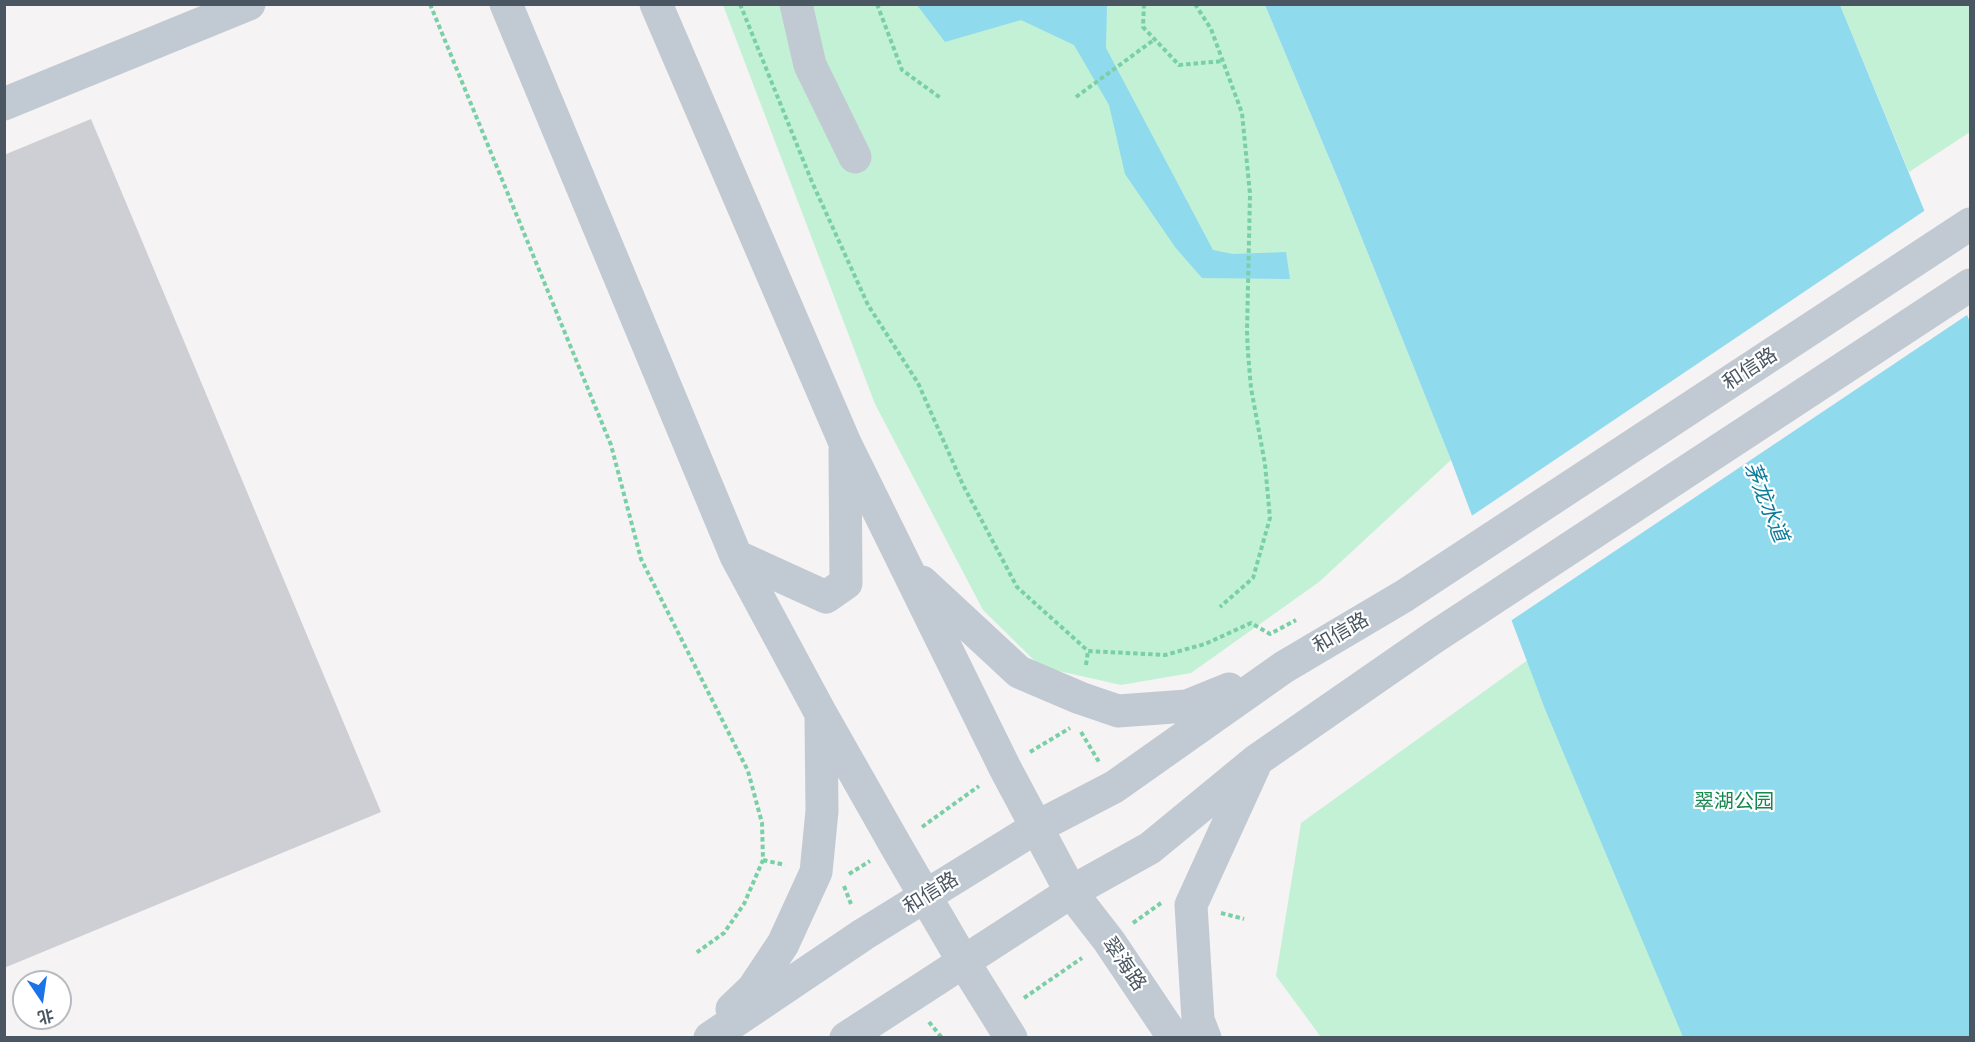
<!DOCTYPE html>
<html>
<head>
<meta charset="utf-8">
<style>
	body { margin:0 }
	#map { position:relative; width:1975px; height:1042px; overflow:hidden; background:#f5f3f3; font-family:"Public Sans","Noto Sans SC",sans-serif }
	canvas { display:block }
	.frame { position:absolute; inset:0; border:6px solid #4a5661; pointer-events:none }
	.north { position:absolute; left:12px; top:970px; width:60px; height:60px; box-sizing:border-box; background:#fff; border:2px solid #b7bbc0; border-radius:50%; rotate:167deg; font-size:16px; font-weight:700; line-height:24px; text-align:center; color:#4a5661 }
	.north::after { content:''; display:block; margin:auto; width:21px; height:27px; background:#1a73e8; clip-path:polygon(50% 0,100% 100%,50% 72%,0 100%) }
</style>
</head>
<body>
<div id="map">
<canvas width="1975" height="1042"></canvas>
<div class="frame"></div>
<div class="north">北</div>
</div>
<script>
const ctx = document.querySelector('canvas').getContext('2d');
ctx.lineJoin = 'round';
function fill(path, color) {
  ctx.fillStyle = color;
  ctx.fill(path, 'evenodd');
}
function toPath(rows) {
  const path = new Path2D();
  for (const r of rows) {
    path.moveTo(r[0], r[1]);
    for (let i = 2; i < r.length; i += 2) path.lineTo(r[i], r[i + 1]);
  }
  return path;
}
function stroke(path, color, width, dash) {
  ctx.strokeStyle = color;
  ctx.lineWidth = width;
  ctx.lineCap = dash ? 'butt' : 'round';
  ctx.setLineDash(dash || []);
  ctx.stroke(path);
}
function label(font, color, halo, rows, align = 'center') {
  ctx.font = font + ' "Public Sans","Noto Sans SC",sans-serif';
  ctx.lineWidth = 4.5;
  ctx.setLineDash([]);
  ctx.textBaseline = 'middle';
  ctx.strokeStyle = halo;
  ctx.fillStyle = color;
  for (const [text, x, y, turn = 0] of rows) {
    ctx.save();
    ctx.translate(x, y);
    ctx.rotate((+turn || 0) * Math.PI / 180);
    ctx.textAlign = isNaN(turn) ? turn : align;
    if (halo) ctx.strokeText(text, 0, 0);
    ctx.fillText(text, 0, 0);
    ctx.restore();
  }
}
fill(toPath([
	[723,5,1265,5,1340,184,1451,460,1319,582,1191,673,1121,685,1041,667,983,610,875,404],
	[1840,5,1970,5,1970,132,1909,172],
	[1970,342,1970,1037,1321,1037,1276,976,1301,823]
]), '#c3f1d5');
fill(toPath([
	[917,5,1107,5,1106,48,1213,250,1233,254,1286,252,1290,279,1202,278,1175,247,1125,174,1109,105,1074,45,1021,20,945,42],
	[1265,5,1840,5,1970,322,1970,1037,1683,1037,1545,709,1451,460,1340,184]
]), '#90daee');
fill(toPath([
	[1927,209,1970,313,1509,622,1470,517]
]), '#f5f3f3');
fill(toPath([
	[91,119,381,812,4,968,4,155]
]), '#cdcfd5');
stroke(toPath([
	[430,4,611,445,641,559,748,771,762,823,763,860,744,904,724,933,696,953],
	[740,4,812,182,868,305,918,383,963,485,1017,587,1088,651,1165,655,1205,644,1251,623,1270,634,1296,620],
	[877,4,902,70,942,99],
	[1144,4,1143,27,1179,65,1223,61],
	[1195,4,1211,29,1242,113,1250,194,1247,332,1248,353,1251,388,1265,464,1270,518,1253,578,1220,607],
	[1076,97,1155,39],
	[1086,665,1088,651],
	[1081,732,1099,762],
	[1030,752,1070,728],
	[922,827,979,786],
	[763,860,785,865],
	[849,874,870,861],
	[844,886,851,904],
	[1221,913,1244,919],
	[1133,923,1161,903],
	[1024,998,1082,958],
	[929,1022,942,1038]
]), '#7ad0a6', 4, [4.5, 3]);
stroke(toPath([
	[506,4,736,556,820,712,896,846,963,961,1011,1038],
	[656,4,845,443,1005,768,1071,892,1109,941,1174,1038],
	[796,4,810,65,855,157],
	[4,104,249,4],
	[736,556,826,597,846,583,845,450],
	[922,582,1019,672,1080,698,1118,711,1187,706,1229,689],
	[732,1009,753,989,783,944,816,872,822,811,821,717],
	[710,1038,864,934,1037,827,1114,787,1284,667,1404,596,1970,224],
	[846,1038,1071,892,1150,848,1257,760,1433,638,1970,285],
	[1205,1038,1198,1020,1191,905,1254,767]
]), '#c1cad2', 33);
label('20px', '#4a5661', '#fff', [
	["和信路",1750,369,-33],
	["和信路",1341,633,-30],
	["和信路",931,893,-32],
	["翠海路",1124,964,55]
]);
label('20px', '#17864f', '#fff', [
	["翠湖公园",1734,802]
]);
label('italic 21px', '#0c7c9b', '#fff', [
	["茅龙水道",1766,502,68]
]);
</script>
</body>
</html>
